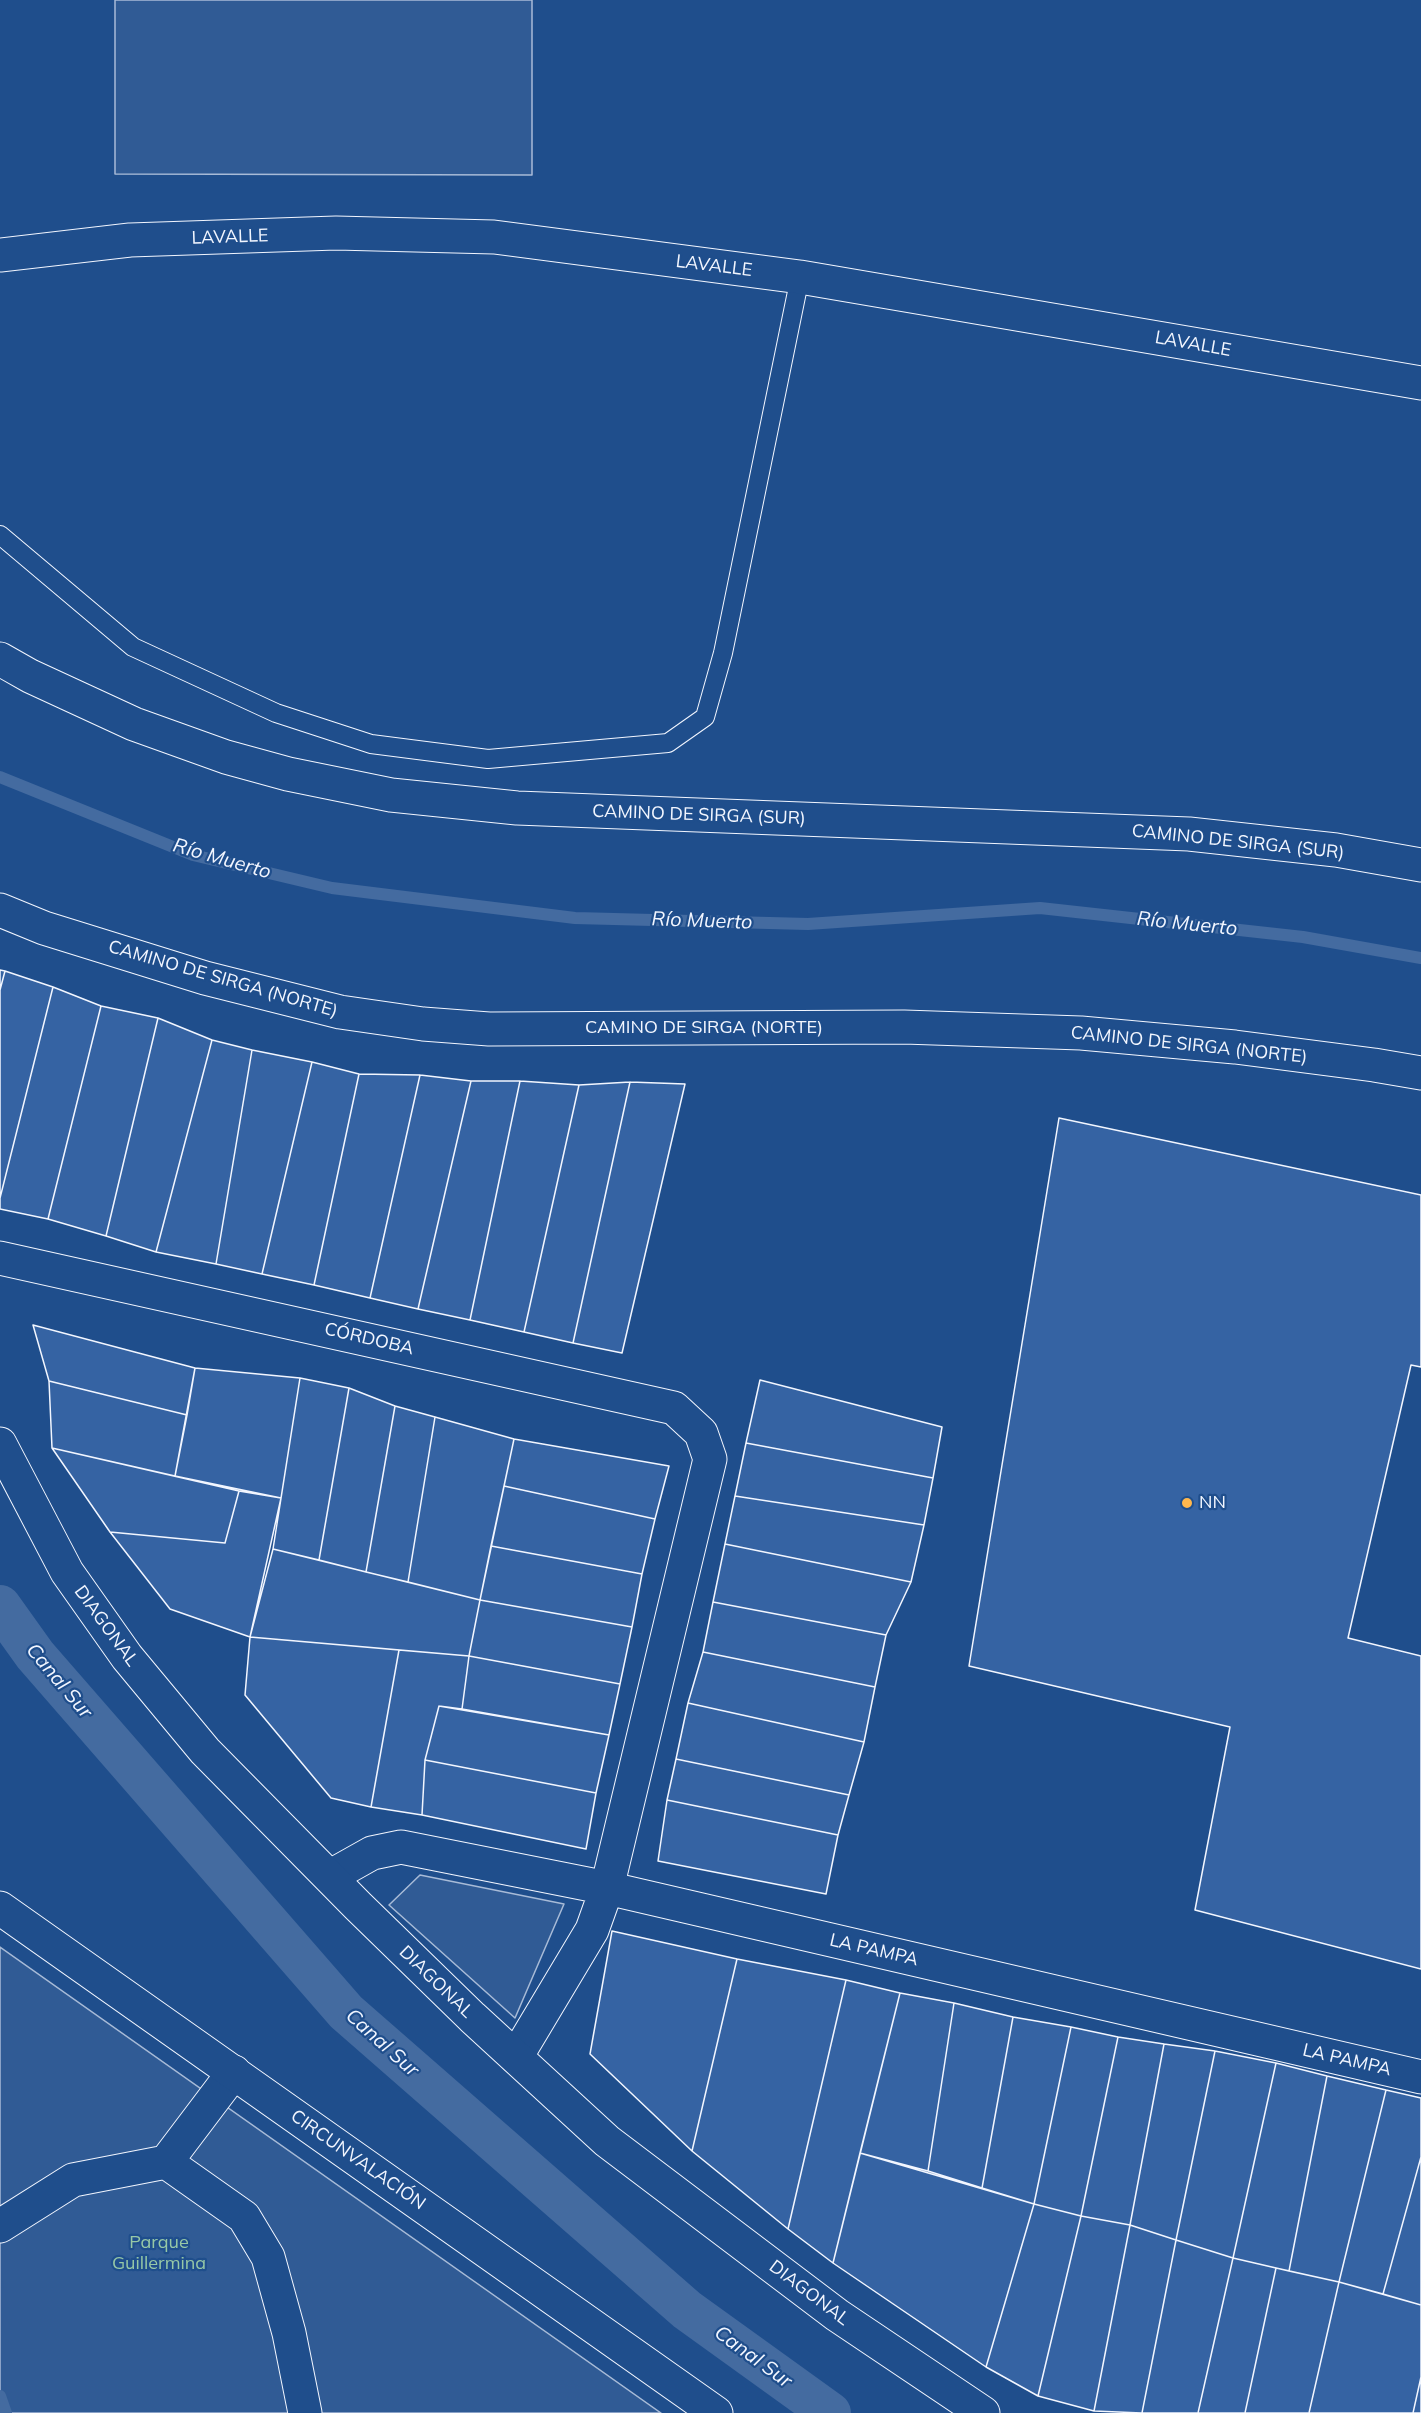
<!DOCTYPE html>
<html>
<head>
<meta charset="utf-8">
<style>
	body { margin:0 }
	canvas { display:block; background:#1f4e8c }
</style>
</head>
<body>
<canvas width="1421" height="2413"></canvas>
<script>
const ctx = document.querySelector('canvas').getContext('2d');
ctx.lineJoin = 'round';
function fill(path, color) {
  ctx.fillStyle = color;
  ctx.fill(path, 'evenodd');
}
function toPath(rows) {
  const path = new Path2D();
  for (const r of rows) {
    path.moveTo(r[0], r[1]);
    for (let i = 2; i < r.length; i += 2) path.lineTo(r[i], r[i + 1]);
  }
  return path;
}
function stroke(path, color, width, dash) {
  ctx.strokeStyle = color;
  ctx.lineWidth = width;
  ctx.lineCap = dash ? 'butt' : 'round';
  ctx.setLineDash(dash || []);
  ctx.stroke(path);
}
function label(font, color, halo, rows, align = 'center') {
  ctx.font = font + ' Mulish,sans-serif';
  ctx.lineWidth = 4.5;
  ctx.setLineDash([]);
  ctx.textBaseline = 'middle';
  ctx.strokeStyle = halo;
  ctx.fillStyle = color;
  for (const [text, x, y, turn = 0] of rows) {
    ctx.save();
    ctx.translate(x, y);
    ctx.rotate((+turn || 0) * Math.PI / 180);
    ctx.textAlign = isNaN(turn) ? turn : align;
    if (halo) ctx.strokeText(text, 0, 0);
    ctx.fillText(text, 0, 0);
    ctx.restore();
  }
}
const built = toPath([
	[115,0,532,0,532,175,115,174,115,0],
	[420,1875,564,1904,515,2018,389,1905,420,1875],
	[0,1947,661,2413,0,2413,0,1947]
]);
fill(built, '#305b95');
stroke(built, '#a8bbd7', 1.5);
stroke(toPath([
	[0,777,193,855,332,888,575,918,808,924,1040,908,1303,937,1421,958],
	[0,2396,6,2413]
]), '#446ba0', 12);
stroke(toPath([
	[0,1606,35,1655,346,2012,687,2310,830,2413]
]), '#446ba0', 42);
const building = toPath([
	[0,970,5,971,0,990,0,970],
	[5,971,53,987,0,1198,0,990,5,971],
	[53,987,101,1006,48,1219,0,1209,0,1198,53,987],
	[101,1006,158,1018,106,1236,48,1219,101,1006],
	[158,1018,212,1040,156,1252,106,1236,158,1018],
	[212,1040,252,1050,216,1264,156,1252,212,1040],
	[252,1050,312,1062,262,1274,216,1264,252,1050],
	[312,1062,359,1074,314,1285,262,1274,312,1062],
	[359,1074,420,1075,370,1298,314,1285,359,1074],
	[420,1075,471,1081,418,1309,370,1298,420,1075],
	[471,1081,520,1081,470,1320,418,1309,471,1081],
	[520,1081,579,1085,524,1332,470,1320,520,1081],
	[630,1082,685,1084,622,1353,573,1343,630,1082],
	[630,1082,573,1343,524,1332,579,1085,630,1082],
	[1059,1118,1421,1195,1421,1367,1411,1365,1348,1638,1421,1656,1421,1969,1195,1910,1230,1727,969,1666,1059,1118],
	[33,1325,195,1368,187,1415,49,1381,33,1325],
	[195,1368,300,1378,281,1498,175,1476,195,1368],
	[300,1378,349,1388,319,1560,273,1549,300,1378],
	[760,1380,942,1427,933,1478,746,1443,760,1380],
	[49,1381,187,1415,175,1476,52,1448,49,1381],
	[349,1388,395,1406,366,1572,319,1560,349,1388],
	[395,1406,435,1417,408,1582,366,1572,395,1406],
	[435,1417,514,1439,480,1600,408,1582,435,1417],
	[514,1439,669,1466,655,1519,504,1486,514,1439],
	[746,1443,933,1478,924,1525,735,1496,746,1443],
	[52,1448,239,1491,225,1543,110,1532,52,1448],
	[504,1486,655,1519,642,1574,491,1546,504,1486],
	[239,1491,281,1498,250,1637,170,1609,110,1532,225,1543,239,1491],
	[735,1496,924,1525,911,1582,725,1544,735,1496],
	[725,1544,911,1582,886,1635,713,1602,725,1544],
	[491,1546,642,1574,632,1627,480,1600,491,1546],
	[273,1549,480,1600,469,1656,250,1637,273,1549],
	[480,1600,632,1627,620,1684,469,1656,480,1600],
	[713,1602,886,1635,875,1687,703,1652,713,1602],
	[250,1637,399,1650,371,1807,331,1798,245,1695,250,1637],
	[399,1650,469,1656,462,1709,439,1706,425,1760,422,1815,371,1807,399,1650],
	[703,1652,875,1687,864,1742,688,1703,703,1652],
	[469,1656,620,1684,609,1735,462,1709,469,1656],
	[688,1703,864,1742,849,1795,676,1759,688,1703],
	[439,1706,609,1735,596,1793,425,1760,439,1706],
	[676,1759,849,1795,838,1835,667,1800,676,1759],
	[425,1760,596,1793,586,1849,422,1815,425,1760],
	[667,1800,838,1835,826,1894,658,1861,667,1800],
	[612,1931,737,1959,692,2151,590,2054,612,1931],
	[737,1959,846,1980,788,2229,692,2151,737,1959],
	[846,1980,900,1993,833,2263,788,2229,846,1980],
	[900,1993,954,2003,928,2171,860,2153,900,1993],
	[954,2003,1013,2017,982,2188,928,2171,954,2003],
	[1013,2017,1071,2027,1034,2204,982,2188,1013,2017],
	[1071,2027,1118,2037,1081,2216,1034,2204,1071,2027],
	[1118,2037,1164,2044,1130,2225,1081,2216,1118,2037],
	[1164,2044,1215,2051,1176,2240,1130,2225,1164,2044],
	[1215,2051,1276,2063,1233,2258,1176,2240,1215,2051],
	[1276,2063,1327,2076,1289,2271,1233,2258,1276,2063],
	[1327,2076,1386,2090,1339,2282,1289,2271,1327,2076],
	[1386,2090,1421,2098,1421,2157,1383,2294,1339,2282,1386,2090],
	[860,2153,1034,2204,986,2367,833,2263,860,2153],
	[1421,2157,1421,2305,1383,2294,1421,2157],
	[1034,2204,1081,2216,1038,2396,986,2367,1034,2204],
	[1081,2216,1130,2225,1094,2411,1038,2396,1081,2216],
	[1130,2225,1176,2240,1142,2413,1094,2411,1130,2225],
	[1176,2240,1233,2258,1198,2413,1142,2413,1176,2240],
	[1233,2258,1276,2268,1245,2413,1198,2413,1233,2258],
	[1276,2268,1339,2282,1309,2413,1245,2413,1276,2268],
	[1339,2282,1421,2305,1421,2377,1413,2413,1309,2413,1339,2282],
	[1421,2377,1421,2413,1413,2413,1421,2377]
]);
fill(building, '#3563a3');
stroke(building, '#f2f6ff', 1.5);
const lane = toPath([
	[0,535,133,647,276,713,371,744,488,759,668,743,705,717,723,653,800,277]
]);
const street = toPath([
	[0,255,130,240,336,233,494,237,800,277,1421,383],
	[0,1258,674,1408,701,1433,710,1459,607,1888,592,1930,516,2057],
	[331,1876,372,1853,401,1847,607,1888,1421,2077],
	[166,2162,234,2072],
	[0,2226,73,2180,166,2162,244,2217,268,2257,289,2333,305,2413]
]);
const secondary = toPath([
	[0,659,30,676,134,724,226,757,288,774,391,795,517,808,1189,834,1336,850,1421,865],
	[0,910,44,928,205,978,340,1012,423,1024,489,1029,904,1027,1081,1033,1235,1047,1374,1065,1421,1073]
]);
const primary = toPath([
	[0,1444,67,1572,127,1657,205,1751,358,1906,472,2017,607,2141,837,2315,983,2413],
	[0,1908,716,2413]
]);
stroke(lane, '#f2f6ff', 20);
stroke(street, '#f2f6ff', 35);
stroke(secondary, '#f2f6ff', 35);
stroke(primary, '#f2f6ff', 35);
stroke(lane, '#1f4e8c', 18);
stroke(street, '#1f4e8c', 33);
stroke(secondary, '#1f4e8c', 33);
stroke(primary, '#1f4e8c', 33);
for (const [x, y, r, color] of [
	[1187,1503,6,"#ffb74d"]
]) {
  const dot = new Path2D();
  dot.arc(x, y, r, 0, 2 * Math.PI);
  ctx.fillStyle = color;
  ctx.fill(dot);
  stroke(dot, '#1f4e8c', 2);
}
label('18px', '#f2f6ff', '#1f4e8c', [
	["LAVALLE",230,237,-2],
	["LAVALLE",714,266,7],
	["LAVALLE",1193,344,10],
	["CAMINO DE SIRGA (SUR)",699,815,2],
	["CAMINO DE SIRGA (SUR)",1238,842,6],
	["CAMINO DE SIRGA (NORTE)",223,979,16],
	["CAMINO DE SIRGA (NORTE)",704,1028],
	["CAMINO DE SIRGA (NORTE)",1189,1045,6],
	["CÓRDOBA",369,1339,13],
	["DIAGONAL",106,1626,54],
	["LA PAMPA",874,1950,13],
	["DIAGONAL",436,1982,44],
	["LA PAMPA",1347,2060,13],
	["CIRCUNVALACIÓN",358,2160,35],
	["DIAGONAL",809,2293,37]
]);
label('18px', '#f2f6ff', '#1f4e8c', [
	["NN",1199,1503]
], 'left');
label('18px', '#97c8a6', '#1f4e8c', [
	["Parque",159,2243],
	["Guillermina",159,2264]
]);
label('italic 20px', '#f2f6ff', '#1f4e8c', [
	["Río Muerto",222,859,16],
	["Río Muerto",702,921,2],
	["Río Muerto",1187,924,6],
	["Canal Sur",59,1681,50],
	["Canal Sur",382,2043,42],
	["Canal Sur",753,2357,36]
]);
</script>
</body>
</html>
